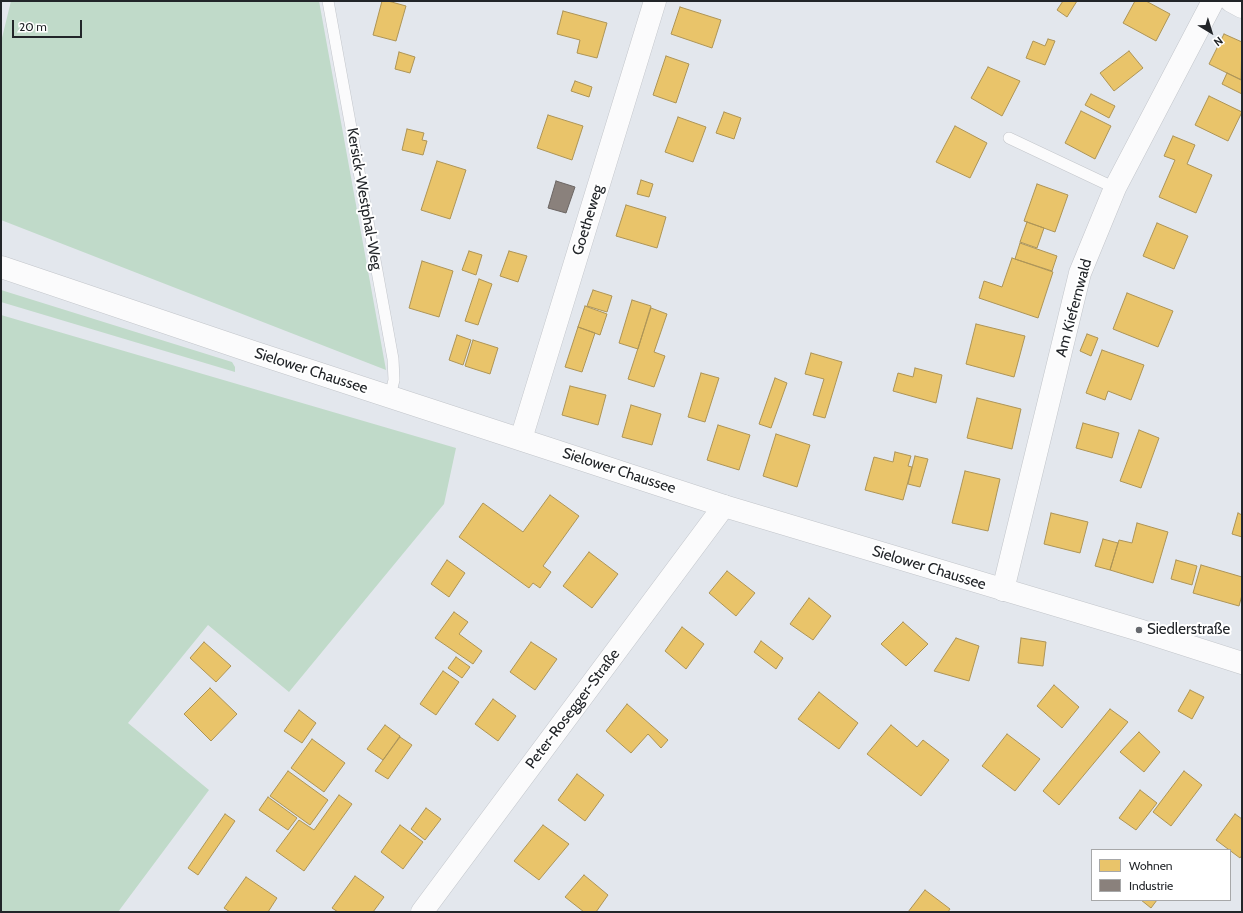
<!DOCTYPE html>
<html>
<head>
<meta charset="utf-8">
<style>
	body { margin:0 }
	#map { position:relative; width:1243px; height:913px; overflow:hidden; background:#e3e7ed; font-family:Cabin,sans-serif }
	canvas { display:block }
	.frame { position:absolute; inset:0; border:2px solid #222529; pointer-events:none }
	.legend { position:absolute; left:1091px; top:849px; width:140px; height:52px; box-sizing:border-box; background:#fff; border:1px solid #a7a8a9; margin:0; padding:5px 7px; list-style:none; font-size:12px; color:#222529 }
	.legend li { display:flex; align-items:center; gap:8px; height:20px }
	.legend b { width:20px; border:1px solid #a7a8a9 }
	.north { position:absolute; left:1191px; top:12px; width:40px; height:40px; -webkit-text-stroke:3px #fff; paint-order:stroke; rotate:142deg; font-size:11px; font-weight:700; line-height:16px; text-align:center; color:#222529 }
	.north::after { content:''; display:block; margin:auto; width:14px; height:18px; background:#222529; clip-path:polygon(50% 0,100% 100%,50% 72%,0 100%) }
	.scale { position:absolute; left:12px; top:20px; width:70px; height:18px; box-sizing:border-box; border:2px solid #222529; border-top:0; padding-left:5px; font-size:12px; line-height:14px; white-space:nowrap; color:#222529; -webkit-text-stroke:3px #fff; paint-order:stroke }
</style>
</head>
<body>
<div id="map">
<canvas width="1243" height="913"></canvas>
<div class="frame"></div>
<ul class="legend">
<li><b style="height:11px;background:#e9c46a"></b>Wohnen</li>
<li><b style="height:11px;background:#8a817c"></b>Industrie</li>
</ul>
<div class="north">N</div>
<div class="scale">20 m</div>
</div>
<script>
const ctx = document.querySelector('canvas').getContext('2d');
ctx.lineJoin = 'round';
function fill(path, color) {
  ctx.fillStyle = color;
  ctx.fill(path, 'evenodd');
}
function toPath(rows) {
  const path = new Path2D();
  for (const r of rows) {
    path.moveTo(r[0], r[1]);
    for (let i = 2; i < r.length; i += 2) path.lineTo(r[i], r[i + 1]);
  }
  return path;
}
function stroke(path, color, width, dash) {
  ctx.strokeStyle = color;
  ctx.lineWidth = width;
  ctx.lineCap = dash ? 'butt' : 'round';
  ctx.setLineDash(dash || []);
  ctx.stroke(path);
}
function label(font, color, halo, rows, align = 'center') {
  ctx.font = font + ' Cabin,sans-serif';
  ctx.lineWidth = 4;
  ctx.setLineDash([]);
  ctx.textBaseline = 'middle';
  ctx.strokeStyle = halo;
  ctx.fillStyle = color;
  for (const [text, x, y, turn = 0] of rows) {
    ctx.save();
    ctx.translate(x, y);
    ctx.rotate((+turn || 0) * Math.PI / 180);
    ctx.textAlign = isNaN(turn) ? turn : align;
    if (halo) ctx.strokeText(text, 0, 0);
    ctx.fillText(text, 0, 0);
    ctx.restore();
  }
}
fill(toPath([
	[11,1,319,1,386,370,1,220,1,42],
	[1,290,232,362,235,367,235,372,1,302],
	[1,315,456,448,444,504,289,692,208,625,128,723,209,790,118,912,1,912]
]), '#c0dac9');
const homes = toPath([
	[382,1,388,1,406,6,396,41,373,35,382,1],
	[1063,1,1077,1,1067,17,1057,10,1063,1],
	[1135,1,1146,1,1170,14,1156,41,1123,23,1135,1],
	[680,7,721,20,712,48,671,34,680,7],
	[563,11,607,23,597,58,577,53,580,40,557,34,563,11],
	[1224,34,1242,42,1241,80,1209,64,1224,34],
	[1048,39,1055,41,1045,65,1026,58,1033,41,1045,46,1048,39],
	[1129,51,1143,68,1114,91,1100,73,1129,51],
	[399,52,415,57,410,73,395,69,399,52],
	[666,56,689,64,676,103,653,95,666,56],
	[988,67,1020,81,1002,116,971,98,988,67],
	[1227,73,1242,80,1242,94,1222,84,1227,73],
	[575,81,592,87,589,97,571,91,575,81],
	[1091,94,1115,106,1109,118,1085,105,1091,94],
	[1209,96,1242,112,1228,141,1195,125,1209,96],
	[1081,111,1111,126,1095,159,1065,143,1081,111],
	[724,112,741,118,734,139,716,133,724,112],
	[548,115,583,126,572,160,537,148,548,115],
	[678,117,706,127,693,162,665,152,678,117],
	[955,126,987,143,970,178,936,162,955,126],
	[407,129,424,133,422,140,427,141,423,155,402,150,407,129],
	[1173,136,1195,145,1187,164,1212,175,1196,213,1159,197,1175,160,1164,156,1173,136],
	[437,161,466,170,450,219,421,210,437,161],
	[641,180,653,184,649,197,637,194,641,180],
	[1037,184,1068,195,1055,232,1024,221,1037,184],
	[626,205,666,217,657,248,616,236,626,205],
	[1027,222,1044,228,1037,248,1020,242,1027,222],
	[1157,223,1188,236,1174,269,1143,256,1157,223],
	[1020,243,1057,256,1052,271,1015,259,1020,243],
	[469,251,482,255,476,275,462,270,469,251],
	[509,251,527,256,518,282,500,276,509,251],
	[1012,258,1053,272,1038,318,979,298,984,281,1002,287,1012,258],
	[422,261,453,271,439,317,409,308,422,261],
	[479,279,492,284,478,325,465,321,479,279],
	[593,290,612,296,607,312,587,306,593,290],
	[1127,293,1173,311,1158,347,1113,329,1127,293],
	[632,300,651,306,638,349,619,343,632,300],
	[585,306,607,314,600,335,578,327,585,306],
	[651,308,667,314,654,352,665,356,654,387,628,379,651,308],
	[976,324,1025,336,1014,377,966,364,976,324],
	[578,327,595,333,582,372,565,367,578,327],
	[1087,334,1098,338,1091,356,1080,351,1087,334],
	[457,335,471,340,463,365,449,360,457,335],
	[473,340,498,348,490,374,465,366,473,340],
	[1102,350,1144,365,1131,400,1108,391,1105,400,1086,393,1102,350],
	[811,353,842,362,825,418,813,415,824,379,805,374,811,353],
	[915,368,942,375,936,403,893,391,898,373,913,377,915,368],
	[701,373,719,378,705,422,688,417,701,373],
	[775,378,787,383,771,428,759,424,775,378],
	[570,386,606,395,598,425,562,415,570,386],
	[977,398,1021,409,1012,449,967,438,977,398],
	[631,405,661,414,652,445,622,437,631,405],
	[1083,423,1119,433,1112,458,1076,448,1083,423],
	[718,425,750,435,739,470,707,460,718,425],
	[1139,430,1159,438,1141,488,1120,481,1139,430],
	[776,434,810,445,797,487,763,476,776,434],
	[895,452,911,456,908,466,912,467,903,500,865,490,874,457,893,462,895,452],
	[915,456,928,459,920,487,908,484,915,456],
	[965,471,1000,479,988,531,952,523,965,471],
	[550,495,579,516,543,566,551,572,540,588,533,583,529,588,459,537,483,503,523,532,550,495],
	[1051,513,1088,522,1080,553,1044,544,1051,513],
	[1238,513,1242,515,1242,537,1232,534,1238,513],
	[1137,523,1168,532,1153,583,1110,570,1119,540,1132,543,1137,523],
	[1103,539,1118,543,1110,570,1095,566,1103,539],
	[589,552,618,574,592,608,563,586,589,552],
	[447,560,465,573,449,597,431,584,447,560],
	[1176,560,1197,566,1192,585,1171,579,1176,560],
	[1201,565,1242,577,1242,595,1239,606,1193,593,1201,565],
	[727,571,755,593,736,616,709,593,727,571],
	[809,598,831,616,813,640,790,624,809,598],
	[454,612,468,622,459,634,482,651,473,664,435,638,454,612],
	[903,622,928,644,906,666,881,644,903,622],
	[682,627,704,644,686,669,665,651,682,627],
	[956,638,979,646,969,681,934,671,956,638],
	[1021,638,1046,642,1043,666,1018,663,1021,638],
	[761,641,783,658,776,669,754,652,761,641],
	[204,642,231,666,216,682,190,658,204,642],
	[531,642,557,659,535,690,510,672,531,642],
	[456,657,470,667,462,678,448,668,456,657],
	[443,671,459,682,436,715,420,704,443,671],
	[1054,685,1079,707,1062,728,1037,706,1054,685],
	[210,688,237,714,211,741,184,714,210,688],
	[1190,690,1204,697,1192,719,1178,711,1190,690],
	[819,692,858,723,839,749,798,719,819,692],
	[493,699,516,716,498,741,475,724,493,699],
	[627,704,668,740,661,748,648,734,631,753,606,731,627,704],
	[1110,709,1128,722,1059,805,1043,791,1110,709],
	[299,710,316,723,302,743,284,731,299,710],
	[385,725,400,736,383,760,367,749,385,725],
	[891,725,917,747,923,740,949,760,921,796,867,754,891,725],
	[1139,732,1160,752,1144,772,1120,752,1139,732],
	[1007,734,1040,759,1015,791,982,766,1007,734],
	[400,737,412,745,388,779,375,771,400,737],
	[312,739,345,763,324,792,291,768,312,739],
	[288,771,328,800,310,825,270,796,288,771],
	[1184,771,1202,785,1171,826,1153,812,1184,771],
	[577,774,604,795,585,821,558,800,577,774],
	[1140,790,1157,803,1136,830,1119,818,1140,790],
	[339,795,352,804,304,871,276,851,299,820,314,830,339,795],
	[268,797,297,818,288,830,259,810,268,797],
	[426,808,441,819,425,840,411,829,426,808],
	[225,814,235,821,198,875,188,868,225,814],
	[1235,814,1242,819,1242,855,1240,858,1216,840,1235,814],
	[400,825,423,842,403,869,381,852,400,825],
	[543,825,569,844,539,880,514,861,543,825],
	[584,875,608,895,596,912,584,912,565,897,584,875],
	[355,876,384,897,373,912,338,912,332,908,355,876],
	[246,877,277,898,268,912,230,912,224,908,246,877],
	[925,890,950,909,948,912,908,912,925,890],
	[1141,900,1157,900,1151,908,1141,900]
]);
fill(homes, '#e9c46a');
stroke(homes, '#ad9456', 1);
const industry = toPath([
	[556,181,575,187,566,213,548,208,556,181]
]);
fill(industry, '#8a817c');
stroke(industry, '#6b6563', 1);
const service = toPath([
	[328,1,393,359,394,380,390,396],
	[1009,138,1115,188]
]);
const minor = toPath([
	[1231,1,1242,7],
	[521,439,655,1],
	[1003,590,1080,273,1115,188,1213,1],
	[422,912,724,506]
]);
const secondary = toPath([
	[1,267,253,352,724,506,1139,630,1242,663]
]);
stroke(service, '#c2c5ca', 12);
stroke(minor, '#c2c5ca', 23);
stroke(secondary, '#c2c5ca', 23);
stroke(service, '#fbfbfc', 11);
stroke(minor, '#fbfbfc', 22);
stroke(secondary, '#fbfbfc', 22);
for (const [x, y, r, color] of [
	[1139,630,4,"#66696e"]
]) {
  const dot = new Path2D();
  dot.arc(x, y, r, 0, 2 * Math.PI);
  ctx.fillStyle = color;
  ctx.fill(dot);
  stroke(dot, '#fff', 1.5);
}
label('15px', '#222529', '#fff', [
	["Kersick-Westphal-Weg",364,199,80],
	["Goetheweg",588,220,-73],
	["Am Kiefernwald",1074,308,-75],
	["Sielower Chaussee",311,371,18],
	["Sielower Chaussee",619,471,18],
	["Sielower Chaussee",929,568,17],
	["Peter-Rosegger-Straße",573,709,-53]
]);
label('15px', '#222529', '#fff', [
	["Siedlerstraße",1147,630]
], 'left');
</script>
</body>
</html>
